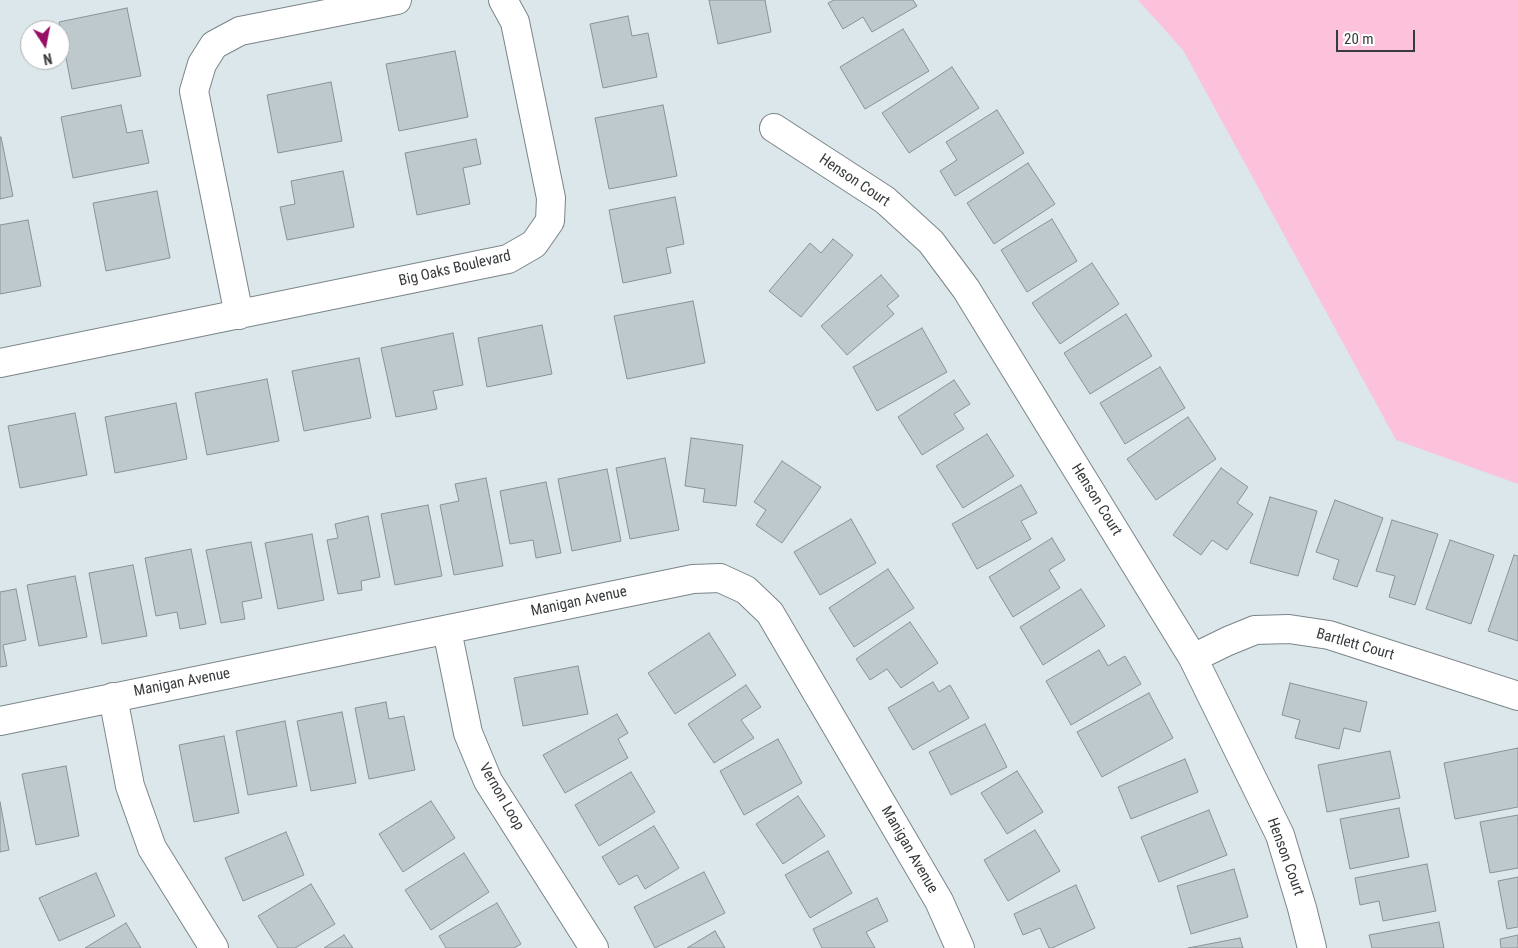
<!DOCTYPE html>
<html>
<head>
<meta charset="utf-8">
<style>
	body { margin:0 }
	#map { position:relative; width:1518px; height:948px; overflow:hidden; background:#dbe7eb; font-family:"Roboto Condensed",sans-serif }
	canvas { display:block }
	.north { position:absolute; left:20px; top:20px; width:50px; height:50px; box-sizing:border-box; background:#fff; border:1px solid #afb1b1; border-radius:50%; rotate:169deg; font-size:14px; font-weight:700; line-height:20px; text-align:center; color:#373b3d }
	.north::after { content:''; display:block; margin:auto; width:18px; height:22px; background:#970e64; clip-path:polygon(50% 0,100% 100%,50% 72%,0 100%) }
	.scale { position:absolute; left:1336px; top:30px; width:79px; height:22px; box-sizing:border-box; border:2px solid #373b3d; border-top:0; padding-left:6px; font-size:15px; line-height:18px; white-space:nowrap; color:#373b3d; -webkit-text-stroke:4px #fff; paint-order:stroke }
</style>
</head>
<body>
<div id="map">
<canvas width="1518" height="948"></canvas>
<div class="north">N</div>
<div class="scale">20 m</div>
</div>
<script>
const ctx = document.querySelector('canvas').getContext('2d');
ctx.lineJoin = 'round';
function fill(path, color) {
  ctx.fillStyle = color;
  ctx.fill(path, 'evenodd');
}
function toPath(rows) {
  const path = new Path2D();
  for (const r of rows) {
    path.moveTo(r[0], r[1]);
    for (let i = 2; i < r.length; i += 2) path.lineTo(r[i], r[i + 1]);
  }
  return path;
}
function stroke(path, color, width, dash) {
  ctx.strokeStyle = color;
  ctx.lineWidth = width;
  ctx.lineCap = dash ? 'butt' : 'round';
  ctx.setLineDash(dash || []);
  ctx.stroke(path);
}
function label(font, color, halo, rows, align = 'center') {
  ctx.font = font + ' "Roboto Condensed",sans-serif';
  ctx.lineWidth = 4;
  ctx.setLineDash([]);
  ctx.textBaseline = 'middle';
  ctx.strokeStyle = halo;
  ctx.fillStyle = color;
  for (const [text, x, y, turn = 0] of rows) {
    ctx.save();
    ctx.translate(x, y);
    ctx.rotate((+turn || 0) * Math.PI / 180);
    ctx.textAlign = isNaN(turn) ? turn : align;
    if (halo) ctx.strokeText(text, 0, 0);
    ctx.fillText(text, 0, 0);
    ctx.restore();
  }
}
fill(toPath([
	[1138,0,1518,0,1518,484,1396,440,1183,50]
]), '#fcc2dc');
const building = toPath([
	[709,0,765,0,771,32,718,44,709,0],
	[834,0,913,0,917,6,872,32,863,17,843,29,828,3,834,0],
	[127,8,141,76,72,89,59,22,127,8],
	[628,16,632,36,648,33,657,77,603,88,590,24,628,16],
	[903,29,929,71,865,109,840,67,903,29],
	[455,51,468,117,399,131,386,64,455,51],
	[952,67,979,108,909,153,882,113,952,67],
	[331,82,342,141,278,153,267,95,331,82],
	[121,105,127,133,142,130,149,163,73,178,61,117,121,105],
	[663,105,677,176,609,189,595,118,663,105],
	[997,110,1024,153,955,196,940,171,957,160,946,142,997,110],
	[0,137,1,137,13,196,0,199,0,137],
	[476,139,481,164,463,168,470,204,417,215,405,153,476,139],
	[1028,163,1055,204,994,244,967,203,1028,163],
	[343,171,354,227,287,240,280,207,295,204,291,181,343,171],
	[157,191,170,258,106,271,93,203,157,191],
	[675,197,684,244,666,248,671,273,623,283,609,210,675,197],
	[1052,219,1077,261,1027,292,1001,250,1052,219],
	[28,220,41,286,0,294,0,225,28,220],
	[833,239,853,255,801,317,769,291,810,243,821,253,833,239],
	[1092,263,1119,304,1060,344,1032,303,1092,263],
	[881,275,899,296,887,306,894,314,847,355,821,326,881,275],
	[693,301,705,363,627,379,614,316,693,301],
	[1126,314,1152,356,1090,394,1064,353,1126,314],
	[542,325,552,374,487,387,478,338,542,325],
	[922,328,947,372,877,411,853,367,922,328],
	[453,333,463,385,433,391,437,409,396,417,381,348,453,333],
	[359,358,371,418,304,431,292,371,359,358],
	[1160,367,1185,408,1125,444,1100,403,1160,367],
	[267,379,279,441,207,455,195,393,267,379],
	[954,380,970,404,954,414,964,429,922,455,898,417,954,380],
	[176,403,187,459,115,473,105,417,176,403],
	[75,413,87,475,20,488,8,426,75,413],
	[1188,417,1216,459,1156,500,1127,459,1188,417],
	[987,434,1014,476,963,508,936,466,987,434],
	[691,438,743,445,736,506,703,502,705,489,685,486,691,438],
	[665,458,679,530,630,539,616,468,665,458],
	[782,461,821,487,782,543,756,525,766,510,754,502,782,461],
	[1221,468,1248,487,1237,503,1253,514,1227,550,1212,540,1201,555,1173,535,1221,468],
	[607,469,621,541,572,551,558,479,607,469],
	[486,478,503,566,454,575,440,505,459,501,455,484,486,478],
	[546,482,561,553,536,558,533,540,510,544,500,491,546,482],
	[1021,485,1037,513,1021,521,1031,539,977,569,952,524,1021,485],
	[1270,497,1317,511,1298,576,1250,563,1270,497],
	[1335,500,1383,518,1357,587,1333,579,1339,560,1316,552,1335,500],
	[428,505,442,576,395,585,381,514,428,505],
	[368,516,380,577,361,581,362,590,338,594,327,540,338,538,335,524,368,516],
	[851,519,876,563,820,595,794,552,851,519],
	[1392,520,1438,534,1415,605,1389,597,1395,576,1376,571,1392,520],
	[312,534,324,600,278,609,265,543,312,534],
	[1052,538,1065,560,1049,570,1060,588,1013,617,989,577,1052,538],
	[1450,540,1494,555,1471,624,1426,609,1450,540],
	[251,542,262,598,242,602,245,619,221,623,206,550,251,542],
	[191,549,206,624,180,629,177,612,156,616,145,558,191,549],
	[1514,555,1518,556,1518,641,1488,631,1514,555],
	[133,565,147,636,102,644,89,573,133,565],
	[888,569,914,608,854,647,829,608,888,569],
	[75,576,87,637,39,646,27,585,75,576],
	[16,589,26,640,3,645,7,666,0,667,0,592,16,589],
	[1081,589,1105,626,1043,665,1020,627,1081,589],
	[910,622,938,663,901,688,887,669,870,680,856,659,910,622],
	[709,633,736,675,675,714,648,673,709,633],
	[1099,650,1108,666,1125,656,1141,684,1071,725,1046,681,1099,650],
	[578,666,588,714,523,726,514,678,578,666],
	[933,682,939,692,950,685,969,718,913,750,888,708,933,682],
	[1290,683,1367,702,1360,732,1344,728,1339,749,1295,738,1300,720,1282,715,1290,683],
	[746,685,761,707,741,720,754,738,714,763,688,724,746,685],
	[1149,693,1173,738,1102,777,1077,732,1149,693],
	[386,702,389,719,404,716,415,770,369,779,355,708,386,702],
	[342,712,356,783,311,791,297,721,342,712],
	[617,714,628,733,618,739,628,758,565,793,543,755,617,714],
	[285,721,297,786,248,795,236,731,285,721],
	[985,724,1007,767,951,795,929,752,985,724],
	[224,736,239,813,194,822,179,745,224,736],
	[778,739,802,783,744,815,720,771,778,739],
	[1518,748,1518,807,1455,819,1444,763,1518,748],
	[1390,751,1400,798,1327,812,1318,765,1390,751],
	[1185,759,1198,792,1131,819,1118,787,1185,759],
	[66,766,79,836,36,845,22,774,66,766],
	[1017,771,1043,812,1007,834,981,793,1017,771],
	[631,772,655,812,599,846,575,805,631,772],
	[798,796,825,836,783,864,756,824,798,796],
	[431,801,455,838,403,872,379,834,431,801],
	[0,802,9,850,0,852,0,802],
	[1399,808,1409,857,1350,869,1340,819,1399,808],
	[1209,810,1227,855,1159,882,1141,837,1209,810],
	[1518,815,1518,868,1490,873,1480,822,1518,815],
	[654,826,679,868,645,889,637,875,619,885,602,857,654,826],
	[1035,830,1060,871,1008,901,984,860,1035,830],
	[286,832,304,875,243,901,225,858,286,832],
	[828,851,852,893,810,918,785,875,828,851],
	[464,853,489,892,431,930,405,890,464,853],
	[1427,864,1436,911,1383,921,1379,901,1360,905,1355,878,1427,864],
	[1234,869,1248,917,1191,934,1177,886,1234,869],
	[704,872,725,913,655,948,634,907,704,872],
	[96,873,115,916,59,941,39,898,96,873],
	[1518,877,1518,927,1507,929,1498,881,1518,877],
	[311,884,335,924,295,948,278,948,258,916,311,884],
	[1076,885,1095,928,1052,948,1049,948,1040,928,1023,935,1014,914,1076,885],
	[877,898,888,921,866,932,875,948,822,948,813,929,877,898],
	[497,903,521,944,514,948,446,948,439,936,497,903],
	[1439,922,1444,948,1372,948,1369,935,1439,922],
	[126,923,141,948,85,948,126,923],
	[715,931,725,948,687,948,715,931],
	[344,935,353,948,324,948,344,935],
	[1518,935,1518,948,1501,948,1500,939,1518,935],
	[1240,938,1243,948,1188,948,1240,938]
]);
fill(building, '#bec9cd');
stroke(building, '#889396', 1);
const street = toPath([
	[774,128,885,200,931,242,966,289,1193,658,1280,835,1302,908,1312,948],
	[239,315,194,91,202,64,214,45,240,31,397,0],
	[0,363,508,259,534,244,550,221,551,198,515,22,503,0],
	[447,630,468,733,488,781,594,948],
	[1193,658,1228,641,1255,630,1289,629,1329,635,1518,696],
	[113,697,130,786,152,848,214,948],
	[0,721,693,579,720,578,746,590,770,613,939,901,960,948]
]);
stroke(street, '#7b8589', 30);
stroke(street, '#fff', 28);
label('15px', '#373b3d', '#fff', [
	["Henson Court",854,181,34],
	["Big Oaks Boulevard",455,269,-13],
	["Henson Court",1096,500,58],
	["Manigan Avenue",579,602,-12],
	["Bartlett Court",1355,645,16],
	["Manigan Avenue",182,683,-11],
	["Vernon Loop",501,797,60],
	["Manigan Avenue",909,850,60],
	["Henson Court",1285,857,70]
]);
</script>
</body>
</html>
